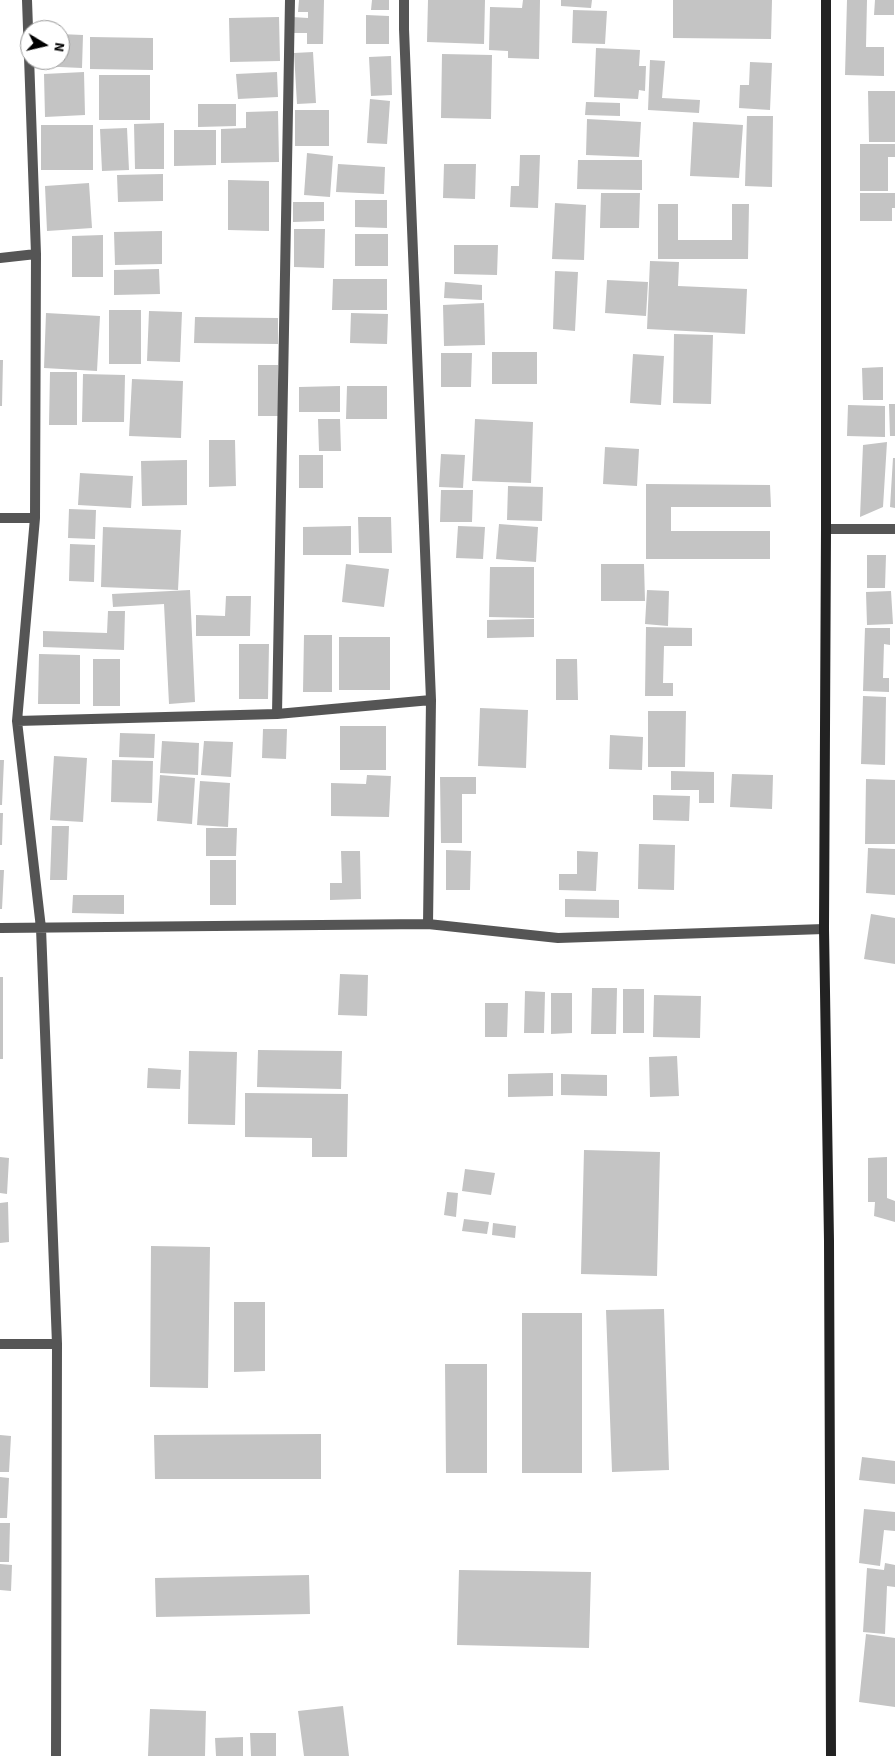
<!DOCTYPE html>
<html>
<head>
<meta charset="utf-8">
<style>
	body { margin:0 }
	#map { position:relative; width:895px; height:1756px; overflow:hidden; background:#fff; font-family:"Source Sans 3",sans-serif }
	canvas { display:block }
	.north { position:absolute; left:20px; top:20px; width:50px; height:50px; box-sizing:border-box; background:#fff; border:1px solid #999; border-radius:50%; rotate:99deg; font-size:14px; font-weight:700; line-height:20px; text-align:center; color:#000 }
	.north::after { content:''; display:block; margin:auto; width:18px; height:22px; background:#000; clip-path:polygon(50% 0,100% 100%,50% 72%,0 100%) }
</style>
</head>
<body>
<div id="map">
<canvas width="895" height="1756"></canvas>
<div class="north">N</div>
</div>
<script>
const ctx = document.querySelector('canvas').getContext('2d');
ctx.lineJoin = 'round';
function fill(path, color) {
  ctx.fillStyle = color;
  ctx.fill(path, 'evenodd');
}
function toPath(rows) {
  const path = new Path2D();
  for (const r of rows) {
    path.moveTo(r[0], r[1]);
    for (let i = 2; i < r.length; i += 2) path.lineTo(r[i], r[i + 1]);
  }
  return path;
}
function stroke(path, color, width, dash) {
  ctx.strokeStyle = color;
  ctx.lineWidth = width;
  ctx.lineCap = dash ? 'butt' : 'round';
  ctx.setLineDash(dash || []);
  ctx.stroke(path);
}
fill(toPath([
	[299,0,324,0,323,44,307,44,307,33,292,33,292,17,308,18,308,12,298,12],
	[372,0,389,0,389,10,371,10],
	[428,0,485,0,484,44,427,42],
	[523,0,540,0,539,59,508,58,508,51,489,50,490,7,522,8],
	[561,0,592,0,591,8,561,6],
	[673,0,772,0,771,39,673,38],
	[847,0,867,0,866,47,884,47,884,76,845,75],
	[875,0,894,0,894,15,874,15],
	[573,10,607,11,605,44,572,43],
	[366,15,389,16,389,44,366,44],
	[279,17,280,61,230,62,229,18],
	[60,34,83,35,82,68,37,66,38,60,60,60],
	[90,37,153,38,153,70,90,69],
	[596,48,640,50,639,66,646,66,645,91,639,90,638,99,594,97],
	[313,52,316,103,297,104,294,53],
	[442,54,492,55,491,119,441,118],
	[391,56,392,95,371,96,369,57],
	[650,60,665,61,662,98,700,100,699,113,648,110],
	[750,62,772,63,770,110,739,108,740,85,749,85],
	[84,72,85,115,45,117,44,74],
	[277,72,278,97,238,99,236,74],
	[99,75,150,75,150,120,99,120],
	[868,91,895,91,895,142,869,142],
	[370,99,390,101,387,144,367,143],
	[586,102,620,103,620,116,585,115],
	[198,104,236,104,236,126,198,127],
	[295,110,329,110,329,146,295,146],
	[278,111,279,162,221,163,221,129,246,128,246,112],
	[747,116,773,116,772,187,745,186],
	[587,119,641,122,639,157,586,155],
	[693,122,743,125,739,178,690,176],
	[164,123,164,169,135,169,134,124],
	[41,125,93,125,93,170,41,170],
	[127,128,129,170,102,171,100,129],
	[174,130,216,130,216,165,174,166],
	[860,144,895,144,895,157,888,157,888,191,860,191],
	[307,153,333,156,330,197,304,195],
	[520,155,540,155,538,208,510,207,511,186,519,186],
	[578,160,642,160,642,190,577,189],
	[338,164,385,167,384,194,336,192],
	[444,164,476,164,475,199,443,198],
	[163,174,163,201,118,202,117,175],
	[228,180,269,181,269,231,228,230],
	[89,183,92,228,47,231,45,186],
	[601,193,640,193,639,228,600,228],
	[860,193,895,193,895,208,892,208,892,221,860,221],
	[355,200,387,200,387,228,355,227],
	[293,202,324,202,324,221,293,222],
	[555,203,586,205,584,260,552,259],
	[658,204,678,204,678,240,732,240,732,204,749,204,748,259,658,259],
	[294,229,325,229,324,268,294,267],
	[162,231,162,264,115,265,114,232],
	[355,234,388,234,388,266,355,266],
	[103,235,103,277,72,277,72,236],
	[454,245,498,245,497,275,454,274],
	[650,261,679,262,678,286,747,289,745,334,647,329],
	[159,269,160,294,114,295,114,270],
	[555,271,578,272,575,331,553,329],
	[333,279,387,279,387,310,332,310],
	[607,280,648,282,646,316,605,313],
	[445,282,482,285,482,300,444,298],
	[484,303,485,345,444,346,443,305],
	[109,310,141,310,141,364,109,364],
	[149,311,182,312,180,362,147,361],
	[46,313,100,316,97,371,44,368],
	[351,313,388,314,387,344,350,343],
	[195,317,278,318,278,344,194,343],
	[674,334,713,335,711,404,673,403],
	[492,352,537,352,537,384,492,384],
	[441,353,472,353,471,387,441,387],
	[633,354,664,356,661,405,630,403],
	[0,360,3,360,2,406,0,406],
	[258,365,278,365,279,416,258,416],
	[883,367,883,400,863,400,862,368],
	[50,372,77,372,77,425,49,425],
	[83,374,125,375,124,422,82,422],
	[132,379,183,381,181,438,129,436],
	[340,386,340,412,299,412,299,387],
	[347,386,387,386,387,419,346,419],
	[889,404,895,404,895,436,890,436],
	[848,405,885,406,885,437,847,436],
	[318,419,340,419,341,451,319,451],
	[475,419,533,422,531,483,472,481],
	[209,440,235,440,236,486,209,487],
	[887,442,883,507,860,517,863,445],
	[605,447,639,449,637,486,603,484],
	[441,454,465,455,463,488,439,487],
	[299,455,323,455,323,488,299,488],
	[893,458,895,458,895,508,890,507],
	[187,460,187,505,142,506,141,461],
	[80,473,133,476,131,508,78,505],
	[646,484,770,485,771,507,671,507,671,531,770,531,770,559,646,559],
	[508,486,543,487,542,521,507,520],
	[441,490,473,490,472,522,440,522],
	[69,509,96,510,95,539,68,538],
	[358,517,391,517,392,553,359,553],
	[499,524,538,527,536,562,496,559],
	[351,526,351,555,303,555,303,527],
	[458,526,485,527,483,559,456,558],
	[103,527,181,530,178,590,101,587],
	[70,544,95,545,94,582,69,581],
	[867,555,886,555,885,588,867,588],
	[346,564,389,569,384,607,342,602],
	[601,564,644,564,645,601,601,601],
	[490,567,534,567,534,618,489,617],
	[190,590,195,702,169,704,164,604,113,607,112,594],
	[647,590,669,591,668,626,645,624],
	[891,591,893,624,867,625,866,592],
	[226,596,251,596,250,636,196,636,196,615,225,616],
	[108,611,125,611,124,650,43,647,43,631,107,633],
	[534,619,534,637,487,638,487,620],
	[646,627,692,628,692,646,664,646,663,683,673,683,673,696,645,696],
	[865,628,890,628,890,645,884,644,883,678,889,678,889,692,863,691],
	[304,635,332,635,332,692,303,692],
	[339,637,390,637,390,690,339,690],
	[239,644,269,644,268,699,239,699],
	[39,654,80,655,80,704,38,704],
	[93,659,120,659,120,706,93,706],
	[556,659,577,659,578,700,556,700],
	[863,696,886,697,885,765,861,764],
	[480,708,528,710,526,768,478,766],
	[648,711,686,711,685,767,648,767],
	[340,726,386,726,386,770,340,770],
	[263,729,287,729,286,759,262,758],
	[120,733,155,734,154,758,119,757],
	[610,735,643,737,642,770,609,769],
	[162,741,199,743,198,775,160,773],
	[204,741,233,742,231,777,201,775],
	[54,756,87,758,83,822,50,820],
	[0,760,4,760,2,805,0,805],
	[112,760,153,761,152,803,111,802],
	[671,771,714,772,714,803,699,803,699,790,671,790],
	[732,774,773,775,772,809,730,807],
	[160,775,195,778,192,824,157,821],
	[367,775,391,776,389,817,331,816,331,783,366,784],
	[440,777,476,777,476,794,462,794,462,843,441,843],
	[866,779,895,780,895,844,865,844],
	[200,781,230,783,228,827,197,825],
	[653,795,690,796,689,821,653,820],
	[0,813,3,813,2,845,0,845],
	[52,826,69,826,67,880,50,880],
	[206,828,237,828,236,856,206,856],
	[639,844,675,845,674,890,638,889],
	[868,848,895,849,895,895,866,893],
	[446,850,471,851,470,890,446,890],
	[341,851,360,851,361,899,330,900,330,883,342,883],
	[577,851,598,852,596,891,559,890,559,874,577,874],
	[210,860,236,860,236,905,210,905],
	[0,870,4,870,2,909,0,909],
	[73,895,124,895,124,914,72,913],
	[565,899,619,900,619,918,565,917],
	[871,914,895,918,895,964,864,959],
	[340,974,368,975,367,1016,338,1015],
	[0,977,3,977,3,1059,0,1059],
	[592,988,617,988,616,1034,591,1034],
	[623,989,644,989,644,1033,623,1033],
	[525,991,545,992,544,1033,524,1033],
	[551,993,572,993,572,1033,551,1034],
	[654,995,701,996,700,1038,653,1037],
	[485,1003,508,1003,507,1037,485,1037],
	[258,1050,342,1051,341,1089,257,1087],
	[189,1051,237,1052,235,1125,188,1124],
	[677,1056,679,1096,650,1097,649,1057],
	[148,1068,181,1070,180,1089,147,1088],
	[553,1073,553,1096,508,1097,508,1074],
	[561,1074,607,1075,607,1096,561,1095],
	[245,1093,348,1094,347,1157,312,1157,312,1138,245,1137],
	[584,1150,660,1152,657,1276,581,1274],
	[0,1157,9,1158,7,1194,0,1193],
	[887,1157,887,1198,895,1201,895,1222,874,1216,875,1202,868,1202,868,1158],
	[465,1169,495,1173,491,1195,462,1191],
	[447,1192,458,1193,456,1217,444,1215],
	[8,1202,9,1242,0,1243,0,1203],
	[464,1219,489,1222,487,1234,462,1231],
	[493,1223,516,1226,515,1238,492,1235],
	[151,1246,210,1247,208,1388,150,1387],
	[234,1302,265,1302,265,1371,234,1372],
	[664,1309,669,1470,612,1472,606,1310],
	[522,1313,582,1313,582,1473,522,1473],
	[445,1364,487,1364,487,1473,446,1473],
	[321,1434,321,1479,155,1479,154,1435],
	[0,1435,11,1436,9,1472,0,1472],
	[862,1457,895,1461,895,1484,859,1480],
	[0,1477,9,1478,7,1518,0,1518],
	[864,1509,895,1512,895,1531,884,1530,880,1566,859,1563],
	[0,1523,10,1523,9,1562,0,1562],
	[885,1563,895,1565,895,1587,887,1586,885,1634,863,1632,867,1568,884,1570],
	[0,1564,12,1565,11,1591,0,1590],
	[459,1570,591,1572,589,1648,457,1645],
	[309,1575,310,1614,156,1617,155,1578],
	[866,1634,895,1638,895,1707,859,1702],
	[343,1706,349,1756,304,1756,298,1711],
	[150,1709,206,1711,205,1756,148,1756],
	[250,1733,276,1733,276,1756,251,1756],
	[243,1737,243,1756,216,1756,215,1738]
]), '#c4c4c4');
stroke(toPath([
	[27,0,36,254,35,518,17,721,41,928,57,1344,56,1756],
	[404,0,404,29,431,700,428,924],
	[0,258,36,254],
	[0,518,35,518],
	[826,529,895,529],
	[277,714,290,0],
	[17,721,277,714,431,700],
	[0,928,428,924,558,938,824,929],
	[0,1344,57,1344]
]), '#555', 10);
stroke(toPath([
	[826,0,826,529,824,929,829,1241,831,1756]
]), '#222', 10);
</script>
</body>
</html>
